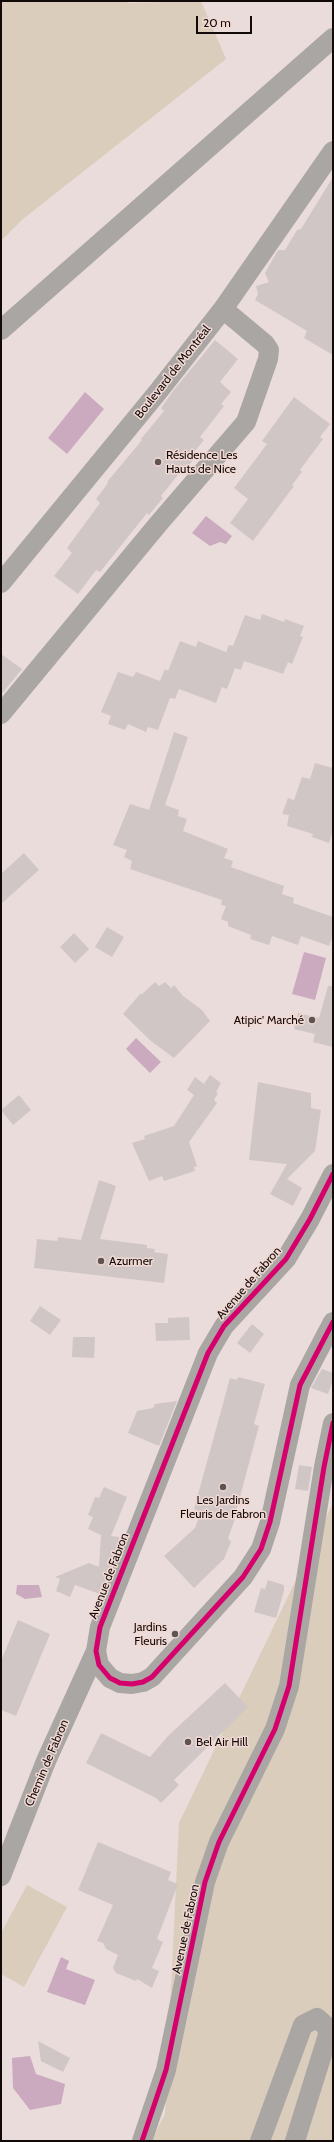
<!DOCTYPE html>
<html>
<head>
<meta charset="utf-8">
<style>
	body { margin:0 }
	#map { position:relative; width:334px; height:2142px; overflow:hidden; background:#eadcda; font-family:Cabin,sans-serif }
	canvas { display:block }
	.frame { position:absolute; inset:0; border:2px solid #120a08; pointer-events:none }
	.scale { position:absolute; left:196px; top:16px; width:56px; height:18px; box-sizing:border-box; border:2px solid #120a08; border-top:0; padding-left:5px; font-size:12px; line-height:14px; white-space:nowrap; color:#120a08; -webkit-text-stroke:3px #f1d8d3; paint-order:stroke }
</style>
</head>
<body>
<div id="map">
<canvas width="334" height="2142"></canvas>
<div class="frame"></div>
<div class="scale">20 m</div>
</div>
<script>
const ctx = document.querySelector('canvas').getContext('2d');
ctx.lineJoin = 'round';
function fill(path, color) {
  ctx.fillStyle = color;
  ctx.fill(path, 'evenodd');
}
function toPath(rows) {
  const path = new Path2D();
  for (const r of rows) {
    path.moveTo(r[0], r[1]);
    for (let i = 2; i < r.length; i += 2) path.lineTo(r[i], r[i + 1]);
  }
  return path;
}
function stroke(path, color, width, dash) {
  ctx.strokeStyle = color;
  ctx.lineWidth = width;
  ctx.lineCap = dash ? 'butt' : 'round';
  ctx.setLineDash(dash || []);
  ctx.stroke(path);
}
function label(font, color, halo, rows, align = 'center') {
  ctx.font = font + ' Cabin,sans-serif';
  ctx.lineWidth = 3;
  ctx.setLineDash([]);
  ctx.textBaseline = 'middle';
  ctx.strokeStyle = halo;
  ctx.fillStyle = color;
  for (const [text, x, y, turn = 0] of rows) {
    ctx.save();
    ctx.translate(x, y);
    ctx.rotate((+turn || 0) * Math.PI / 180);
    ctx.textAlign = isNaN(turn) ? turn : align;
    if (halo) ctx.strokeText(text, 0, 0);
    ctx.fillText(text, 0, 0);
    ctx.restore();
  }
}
fill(toPath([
	[1,1,127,1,128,3,201,1,226,59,23,219,1,241],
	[333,1503,333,2141,151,2141,165,2114,179,1823],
	[27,1885,67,1907,24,1987,1,1974,1,1933]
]), '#dacdbb');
fill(toPath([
	[85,392,104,409,67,454,48,438],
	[206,516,232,536,226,544,220,542,210,546,192,533],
	[304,952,326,958,315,1000,292,994],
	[136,1038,161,1062,150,1073,126,1049],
	[17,1585,39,1585,42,1597,25,1599,16,1594],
	[61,1957,69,1961,66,1969,95,1980,85,2005,47,1992],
	[30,2056,36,2074,65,2084,61,2104,30,2110,13,2088,12,2058]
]), '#cbaabf');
fill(toPath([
	[333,177,333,355,304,338,307,331,255,300,258,294,256,286,269,282,265,273,278,250,285,250,297,230,301,229],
	[215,340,238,359,220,382,231,392,221,404,224,406,200,437,204,440,194,452,197,455,183,473,181,471,161,496,163,498,149,515,147,513,100,572,96,570,78,594,54,576,72,553,67,548,100,503,96,499,108,483,107,482,142,440,141,439,164,411,161,408,173,391],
	[294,397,330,424,320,437,323,439,300,470,302,472,292,485,294,486,253,541,230,523,248,499,234,488,267,444,262,441],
	[262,614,284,622,285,619,304,626,300,636,303,637,292,664,288,662,283,674,244,661,241,670,235,668,227,689,222,687,216,703,179,689,175,699,170,698,158,730,148,727,146,732,128,724,125,730,108,724,111,716,101,712,118,672,133,677,136,672,160,681,165,669,168,671,180,641,196,647,198,641,226,652,229,645,233,646,245,615,260,620],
	[1,654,22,669,1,695],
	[174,732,188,737,165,805,179,810,178,816,187,819,183,831,228,849,224,858,233,861,231,867,284,886,282,894,294,898,293,903,333,917,333,936,329,946,301,936,298,945,272,936,269,945,250,939,251,935,228,926,228,922,221,919,226,906,221,905,222,900,130,869,132,861,124,857,127,850,113,845,130,804,149,810],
	[315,763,333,768,333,831,329,843,312,837,313,834,287,826,289,815,282,814,288,798,294,800,302,777,310,779],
	[24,853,39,870,1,904,1,874],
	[107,927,124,937,112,957,95,947],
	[74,933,89,949,75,963,60,947],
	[155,982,159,986,165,982,171,988,174,985,183,996,202,1010,210,1021,174,1058,151,1041,123,1014,140,994,142,994],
	[328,986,333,986,333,1047,313,1042,315,1034,294,1029,298,1013,319,1018],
	[210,1075,221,1083,216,1092,218,1093,214,1100,217,1103,189,1142,197,1166,194,1167,195,1171,164,1181,162,1176,149,1181,132,1143,145,1139,144,1136,174,1126,194,1095,187,1090,195,1077,204,1084],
	[258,1082,311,1093,311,1108,321,1110,315,1151,287,1179,302,1188,293,1206,270,1194,287,1164,249,1160],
	[19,1095,31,1110,13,1125,1,1110],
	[99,1180,116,1186,100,1239,147,1245,147,1248,155,1249,154,1252,168,1254,164,1283,34,1268,37,1239,57,1241,58,1237,81,1240],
	[40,1306,61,1320,50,1335,30,1321],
	[189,1317,190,1340,156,1341,155,1323,168,1323,168,1318],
	[252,1324,264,1334,250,1353,237,1343],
	[73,1337,95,1337,94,1358,72,1357],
	[322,1369,333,1373,333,1380,328,1394,311,1388],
	[238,1377,265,1384,254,1424,259,1426,234,1519,235,1519,228,1538,231,1542,224,1559,194,1588,164,1556,195,1528,201,1512,194,1509,224,1400,230,1378,237,1380],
	[177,1401,159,1446,128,1433,137,1411,153,1408,155,1404],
	[299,1465,312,1467,308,1491,295,1489],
	[104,1487,127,1497,111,1536,119,1537,118,1550,99,1596,97,1593,75,1585,70,1597,56,1591,60,1579,55,1577,89,1563,99,1567,101,1535,88,1529,93,1517,88,1515,95,1497,99,1498],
	[268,1580,284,1585,284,1591,276,1618,254,1612,261,1588,265,1589],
	[18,1620,50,1634,16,1716,1,1710,1,1661],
	[225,1683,248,1707,174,1780,179,1785,161,1803,156,1798,86,1763,101,1733,150,1757,168,1736],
	[98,1842,171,1872,168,1880,178,1884,157,1939,163,1942,152,1968,159,1971,152,1988,137,1979,136,1981,116,1973,113,1968,118,1955,106,1949,103,1943,97,1941,113,1905,78,1890],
	[38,2041,70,2058,63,2072,41,2061]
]), '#d1c6c6');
stroke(toPath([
	[1,330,333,38],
	[1,583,157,393,223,309,333,151],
	[1,714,159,523,246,422,268,359,269,350,265,344,223,309],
	[333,1174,310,1219,286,1259,224,1326,208,1353,100,1627,96,1651,99,1665,110,1678,120,1683,132,1684,143,1682,152,1677,243,1577,261,1549,270,1522,300,1385,333,1322],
	[1,1876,46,1761,96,1651],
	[142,2141,166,2070,205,1882,219,1842,275,1729,289,1686,324,1467,333,1423],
	[260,2141,303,2025,317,2018,327,2027,328,2035,295,2141]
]), '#a9a6a4', 20);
stroke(toPath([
	[333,1174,310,1219,286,1259,224,1326,208,1353,100,1627,96,1651,99,1665,110,1678,120,1683,132,1684,143,1682,152,1677,243,1577,261,1549,270,1522,300,1385,333,1322],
	[142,2141,166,2070,205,1882,219,1842,275,1729,289,1686,324,1467,333,1423]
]), '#d6006c', 5);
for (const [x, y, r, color] of [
	[158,462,4,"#5e5452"],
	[312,1020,4,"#5e5452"],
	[101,1261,4,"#5e5452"],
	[223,1487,4,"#5e5452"],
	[175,1634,4,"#5e5452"],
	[188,1742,4,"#5e5452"]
]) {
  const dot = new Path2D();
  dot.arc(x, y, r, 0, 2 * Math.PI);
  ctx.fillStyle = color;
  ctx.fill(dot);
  stroke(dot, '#f1d8d3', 1.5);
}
label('12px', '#120a08', '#f1d8d3', [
	["Boulevard de Montréal",173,372,-52],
	["Avenue de Fabron",249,1283,-49],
	["Avenue de Fabron",109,1576,-69],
	["Chemin de Fabron",47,1763,-67],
	["Avenue de Fabron",186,1929,-78]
]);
label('12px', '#120a08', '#f1d8d3', [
	["Résidence Les",166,455],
	["Hauts de Nice",166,469],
	["Atipic' Marché",304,1020,"right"],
	["Azurmer",109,1261],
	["Les Jardins",223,1500,"center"],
	["Fleuris de Fabron",223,1514,"center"],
	["Jardins",167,1627,"right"],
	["Fleuris",167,1641,"right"],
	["Bel Air Hill",196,1742]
], 'left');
</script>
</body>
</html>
